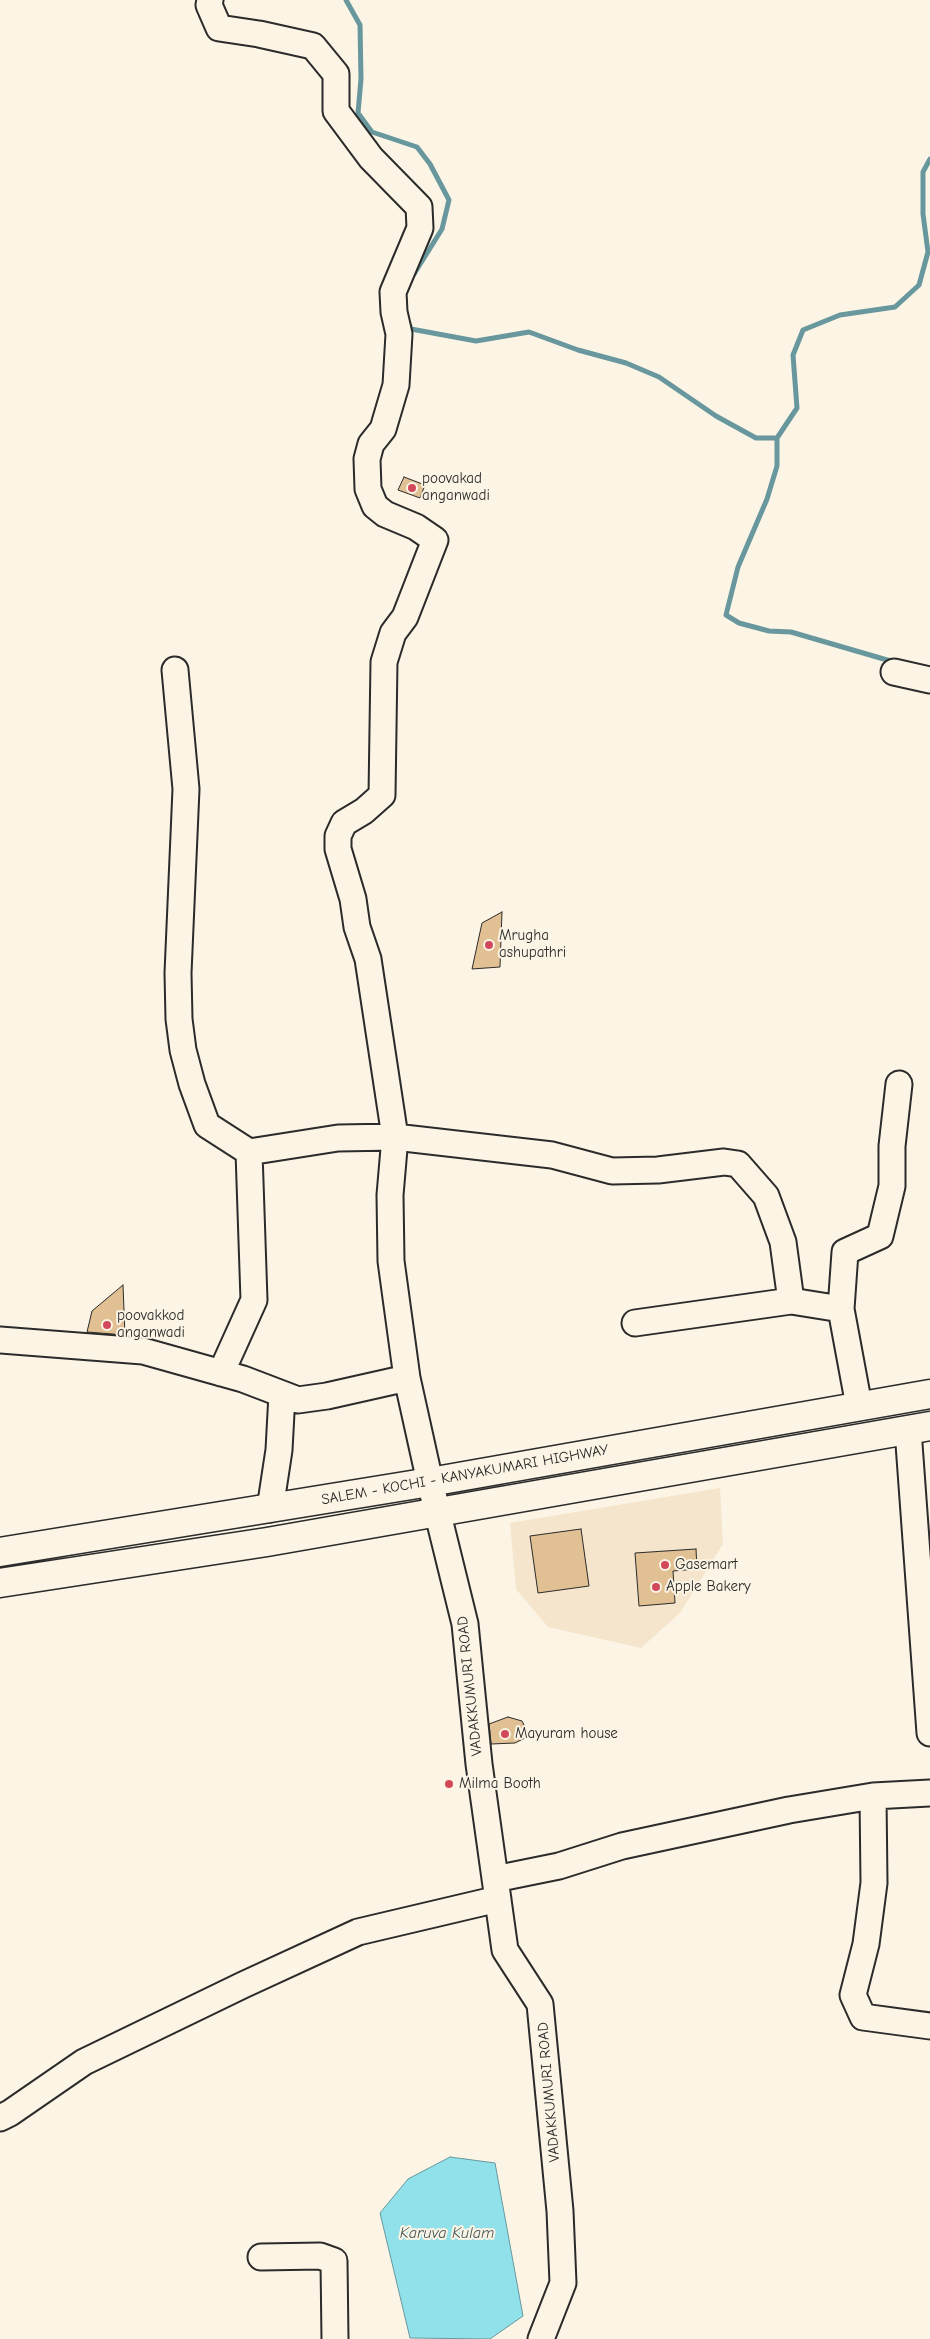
<!DOCTYPE html>
<html>
<head>
<meta charset="utf-8">
<style>
	body { margin:0 }
	canvas { display:block; background:#fcf5e5 }
</style>
</head>
<body>
<canvas width="930" height="2339"></canvas>
<script>
const ctx = document.querySelector('canvas').getContext('2d');
ctx.lineJoin = 'round';
function fill(path, color) {
  ctx.fillStyle = color;
  ctx.fill(path, 'evenodd');
}
function toPath(rows) {
  const path = new Path2D();
  for (const r of rows) {
    path.moveTo(r[0], r[1]);
    for (let i = 2; i < r.length; i += 2) path.lineTo(r[i], r[i + 1]);
  }
  return path;
}
function stroke(path, color, width, dash) {
  ctx.strokeStyle = color;
  ctx.lineWidth = width;
  ctx.lineCap = dash ? 'butt' : 'round';
  ctx.setLineDash(dash || []);
  ctx.stroke(path);
}
function label(font, color, halo, rows, align = 'center') {
  ctx.font = font + ' "Comic Neue",sans-serif';
  ctx.lineWidth = 4;
  ctx.setLineDash([]);
  ctx.textBaseline = 'middle';
  ctx.strokeStyle = halo;
  ctx.fillStyle = color;
  for (const [text, x, y, turn = 0] of rows) {
    ctx.save();
    ctx.translate(x, y);
    ctx.rotate((+turn || 0) * Math.PI / 180);
    ctx.textAlign = isNaN(turn) ? turn : align;
    if (halo) ctx.strokeText(text, 0, 0);
    ctx.fillText(text, 0, 0);
    ctx.restore();
  }
}
fill(toPath([
	[720,1488,723,1544,680,1613,641,1648,548,1627,516,1589,510,1523]
]), '#f4e5cc');
const water = toPath([
	[450,2157,495,2163,523,2316,490,2339,410,2338,380,2213,408,2179,450,2157]
]);
fill(water, '#90e1ea');
stroke(water, '#68989e', 1);
stroke(toPath([
	[346,0,360,25,361,79,358,113,372,132,417,147,430,164,449,200,442,229,414,274],
	[409,324,411,329,476,341,529,332,578,350,626,363,659,377,716,416,756,438,777,438,797,408,793,355,803,330,840,315,895,307,919,285,928,252,923,214,923,172,930,159],
	[777,438,777,466,767,499,738,567,726,615,739,623,769,631,791,632,894,662]
]), '#68989e', 5);
const building = toPath([
	[404,477,425,485,420,498,398,490,404,477],
	[502,912,500,967,472,969,482,923,502,912],
	[123,1285,125,1335,87,1332,92,1311,123,1285],
	[581,1529,589,1586,538,1593,530,1536,581,1529],
	[696,1549,697,1569,673,1571,675,1603,639,1606,635,1553,696,1549],
	[508,1717,522,1721,527,1731,525,1738,515,1743,491,1744,489,1724,508,1717]
]);
fill(building, '#e1c093');
stroke(building, '#2b2b2b', 1);
const minor = toPath([
	[210,0,209,5,219,28,259,34,313,46,336,74,336,111,371,158,419,207,420,228,393,292,394,312,399,334,396,385,383,429,371,444,367,459,368,489,375,506,385,514,416,527,435,540,405,617,393,633,384,662,382,795,364,811,344,823,338,836,338,849,353,899,357,927,368,959,395,1137,390,1195,391,1261,407,1378],
	[175,670,186,789,178,973,179,1019,183,1050,192,1084,207,1125,249,1152,338,1138,395,1137,552,1155,612,1171,658,1170,724,1162,738,1164,766,1196,783,1242,791,1301],
	[894,672,930,680],
	[841,1309,845,1252,880,1236,892,1186,892,1146,899,1084],
	[635,1323,791,1301,841,1309,859,1406],
	[0,1340,143,1351,243,1379,298,1400,327,1396,407,1378,430,1482,465,1624,479,1764,505,1950,540,2004,560,2211,563,2283,541,2339],
	[221,1373,254,1300,249,1152],
	[908,1430,930,1733],
	[270,1509,279,1450,282,1394],
	[873,1796,874,1883,866,1944,853,1995,863,2017,930,2026],
	[495,1879,559,1866,622,1846,789,1810,873,1796,930,1793],
	[0,2118,10,2113,84,2062,243,1985,358,1932,498,1899],
	[261,2257,320,2256,334,2261,335,2339]
]);
const highway = toPath([
	[0,1552,430,1482,930,1394],
	[0,1583,267,1542,930,1426]
]);
stroke(minor, '#2b2b2b', 29);
stroke(highway, '#2b2b2b', 31);
stroke(minor, '#fcf5e5', 25);
stroke(highway, '#fcf5e5', 28);
for (const [x, y, r, color] of [
	[412,488,5,"#d1495b"],
	[489,945,5,"#d1495b"],
	[107,1325,5,"#d1495b"],
	[665,1565,5,"#d1495b"],
	[656,1587,5,"#d1495b"],
	[505,1734,5,"#d1495b"],
	[449,1784,5,"#d1495b"]
]) {
  const dot = new Path2D();
  dot.arc(x, y, r, 0, 2 * Math.PI);
  ctx.fillStyle = color;
  ctx.fill(dot);
  stroke(dot, '#fcf5e5', 2);
}
label('15px', '#2b2b2b', '#fcf5e5', [
	["poovakad",422,479],
	["anganwadi",422,496],
	["Mrugha",499,936],
	["ashupathri",499,953],
	["poovakkod",117,1316],
	["anganwadi",117,1333],
	["Gasemart",675,1565],
	["Apple Bakery",666,1587],
	["Mayuram house",515,1734],
	["Milma Booth",459,1784]
], 'left');
label('15px', '#2b2b2b', '#fcf5e5', [
	["SALEM - KOCHI - KANYAKUMARI HIGHWAY",465,1475,-10],
	["VADAKKUMURI ROAD",470,1686,-96],
	["VADAKKUMURI ROAD",549,2092,-95]
]);
label('italic 16px', '#44585b', '#fcf5e5', [
	["Karuva Kulam",447,2233]
]);
</script>
</body>
</html>
